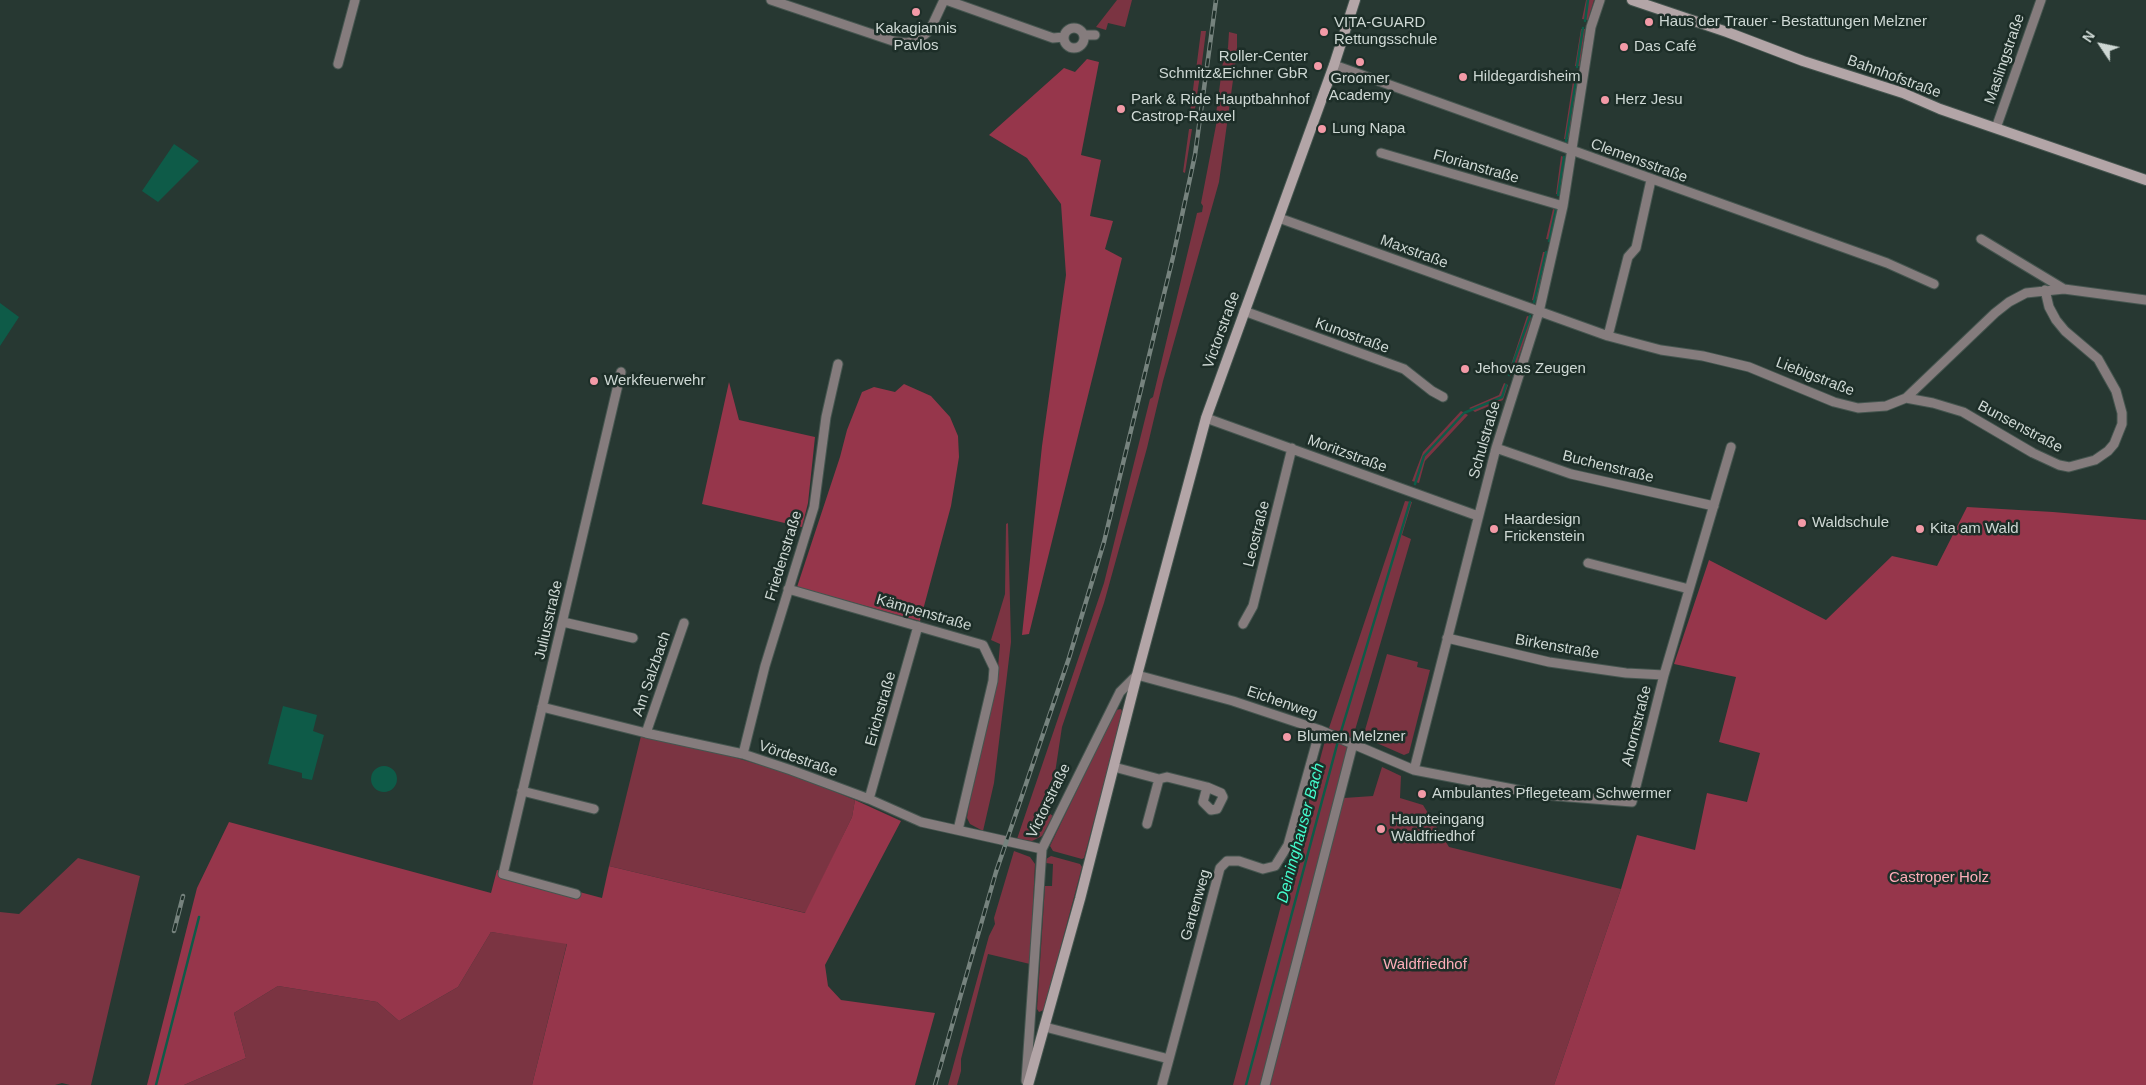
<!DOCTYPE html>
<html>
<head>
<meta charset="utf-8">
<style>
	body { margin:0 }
	#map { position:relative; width:2146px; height:1085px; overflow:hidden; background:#273832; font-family:Arial,sans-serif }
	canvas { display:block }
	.north { position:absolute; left:2076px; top:20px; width:50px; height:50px; -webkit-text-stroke:4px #1d2e28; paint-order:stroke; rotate:304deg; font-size:14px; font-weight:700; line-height:20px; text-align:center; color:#ced8d4 }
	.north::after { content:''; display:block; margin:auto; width:18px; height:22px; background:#ced8d4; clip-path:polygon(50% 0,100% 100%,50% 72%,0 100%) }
</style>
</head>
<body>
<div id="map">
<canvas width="2146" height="1085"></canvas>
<div class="north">N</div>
</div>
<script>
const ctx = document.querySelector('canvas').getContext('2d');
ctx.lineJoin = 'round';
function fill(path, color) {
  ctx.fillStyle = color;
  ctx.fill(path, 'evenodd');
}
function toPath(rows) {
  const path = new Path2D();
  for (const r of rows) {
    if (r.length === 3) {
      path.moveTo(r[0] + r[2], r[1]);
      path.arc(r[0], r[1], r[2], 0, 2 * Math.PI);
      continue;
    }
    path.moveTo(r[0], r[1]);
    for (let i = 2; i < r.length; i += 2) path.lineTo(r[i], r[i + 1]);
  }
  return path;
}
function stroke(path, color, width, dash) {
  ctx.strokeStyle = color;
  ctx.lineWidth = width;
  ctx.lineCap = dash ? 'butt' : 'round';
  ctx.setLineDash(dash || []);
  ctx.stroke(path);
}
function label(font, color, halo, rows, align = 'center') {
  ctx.font = font + ' Arial,sans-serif';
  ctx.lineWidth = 5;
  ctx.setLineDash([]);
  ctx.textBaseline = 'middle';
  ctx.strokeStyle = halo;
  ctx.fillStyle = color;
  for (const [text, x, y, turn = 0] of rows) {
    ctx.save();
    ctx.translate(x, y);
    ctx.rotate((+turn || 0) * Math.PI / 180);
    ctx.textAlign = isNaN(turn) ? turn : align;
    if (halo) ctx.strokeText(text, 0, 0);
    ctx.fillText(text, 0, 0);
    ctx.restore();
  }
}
fill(toPath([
	[1117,0,1132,0,1125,27,1108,23,1106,30,1096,27],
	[1586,0,1594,0,1588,20,1582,19],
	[1581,29,1585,29,1580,66,1575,66],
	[1201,31,1206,31,1201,70,1196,70],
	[1229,32,1237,34,1237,51,1219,182,1163,381,1147,448,1104,603,1062,727,1055,773,1043,799,1046,811,1053,816,1042,836,1032,841,1017,839,1104,583,1150,399,1153,397,1194,226,1197,213,1202,212,1203,206,1201,203,1217,120,1216,114,1224,54,1228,48],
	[1195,74,1200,75,1193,122,1189,121],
	[1578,80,1571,132,1568,139,1564,139,1573,81],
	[1189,129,1192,129,1185,173,1183,172],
	[1561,156,1564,157,1562,188,1559,194,1556,194],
	[1553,209,1556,210,1557,219,1551,240,1546,239],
	[1543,252,1548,252,1539,295,1535,301,1532,300],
	[1527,316,1531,317,1530,324,1515,368,1511,376,1508,374],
	[1504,383,1508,385,1503,400,1475,412,1469,408,1499,395],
	[1461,411,1468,415,1425,461,1419,483,1412,481,1423,452],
	[1405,501,1412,502,1402,535,1411,539,1336,795,1344,798,1373,796,1382,767,1401,776,1400,798,1423,805,1449,847,1621,889,1554,1085,1233,1085,1326,737],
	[1008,523,1011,642,994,783,983,831,970,824,967,818,968,810,997,679,1000,644,991,640,1005,594,1006,524],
	[1387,654,1418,662,1417,667,1430,670,1409,753,1404,755,1363,737],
	[1121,709,1123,713,1084,858,1082,859,1053,851,1050,846,1062,821,1116,710],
	[641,736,730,756,794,775,855,800,852,817,806,913,609,866],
	[1014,851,1030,857,1035,864,1030,964,988,954,961,1059,961,1071,957,1085,948,1085,989,936,995,924,994,918],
	[1051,856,1080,864,1082,867,1044,1010,1039,1012,1037,1009,1045,886,1052,886,1053,864,1046,863,1046,859],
	[78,858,140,876,91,1085,70,1085,62,1083,55,1085,0,1085,0,912,19,914],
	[491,932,567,943,532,1085,184,1085,246,1058,234,1013,278,986,377,1002,399,1021,458,987]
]), '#7b3442');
fill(toPath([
	[1087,59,1099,62,1081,155,1101,160,1090,216,1113,221,1105,249,1122,258,1029,634,1022,635,1042,446,1066,275,1061,204,1027,158,989,135,1064,68,1075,72],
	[729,382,739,420,815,437,808,503,802,527,702,504],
	[904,384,931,396,950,417,958,436,959,457,951,506,920,621,797,587,840,457,847,430,862,392,874,387,895,392],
	[1967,507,2053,512,2146,520,2146,1085,1554,1085,1621,889,1637,835,1695,850,1707,793,1747,802,1760,753,1719,742,1736,677,1674,664,1709,560,1826,620,1892,556,1937,566],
	[855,800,901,821,825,965,828,986,841,1000,935,1013,915,1085,532,1085,567,944,491,932,458,987,399,1021,377,1002,278,986,234,1013,246,1058,184,1085,147,1085,197,888,229,822,491,893,497,870,602,898,609,866,805,913,852,817]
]), '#96364b');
fill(toPath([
	[174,144,199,161,158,202,142,191],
	[0,303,19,317,0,346],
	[283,706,317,715,313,731,324,735,312,780,302,778,302,773,268,764],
	[384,779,13]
]), '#0e5b48');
stroke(toPath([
	[1585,21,1588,0],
	[1577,67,1583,28],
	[1566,141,1576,80],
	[1558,195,1564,157],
	[1549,241,1556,209],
	[1534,302,1546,252],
	[1509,375,1530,316],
	[1415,484,1424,456,1464,413,1502,397,1506,385],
	[1340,735,1410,502],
	[156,1085,199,917],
	[1246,1085,1338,741]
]), '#0e5b48', 2.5);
const street = toPath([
	[771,0,893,41,906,43,918,40,930,30,944,0],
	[946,0,1053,38,1064,37],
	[1074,38,10],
	[1084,35,1095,35],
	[338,64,355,0],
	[1334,65,1887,263,1934,284],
	[1996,128,2041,0],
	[1381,153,1563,206],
	[1279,218,1608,336,1661,350,1703,356,1749,367,1834,402,1858,408,1886,406,1906,398,1995,313,2009,302,2026,293,2064,289,2146,300],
	[1981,239,2064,289],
	[1244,311,1404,369,1432,391,1443,397],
	[1608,336,1628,257,1636,248,1651,180],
	[1906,398,1933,403,1963,412,2033,453,2059,465,2069,467,2095,460,2108,451,2114,444,2122,424,2122,413,2116,391,2098,359,2065,331,2056,320,2049,307,2045,290],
	[1206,418,1478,516],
	[1496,448,1571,474,1714,506],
	[1588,563,1689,589],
	[788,589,983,645,994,668,993,681,958,830],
	[563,622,633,638],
	[1243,624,1253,606,1292,448],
	[1447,638,1549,662,1626,673,1664,675],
	[542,707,646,733,743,754,791,770,869,799,921,822,1042,849],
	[646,733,684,623],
	[743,754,765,666,814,507,826,417,838,364],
	[1114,767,1159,779,1167,777,1207,787,1203,802,1211,810,1217,809,1223,797,1221,793,1207,787],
	[1414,770,1496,448,1539,312,1563,206,1591,27,1600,0],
	[522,791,594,809],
	[869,799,918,626],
	[1147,824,1159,779],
	[576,894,503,874,621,372],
	[1045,1027,1169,1059,1220,868,1227,861,1239,861,1263,869,1275,866,1288,845,1320,730],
	[1026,1081,1042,849,1120,692,1137,675,1233,701,1320,730,1414,770,1544,795,1632,802,1664,675,1731,447],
	[1162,1085,1169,1059],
	[1265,1085,1353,744]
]);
const secondary = toPath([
	[1632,0,1727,32,1803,61,1903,93,1940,109,2146,180],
	[1028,1085,1080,899,1137,675,1206,418,1334,65,1355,0]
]);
stroke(street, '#45554f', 11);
stroke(secondary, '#45554f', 12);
stroke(street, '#857c7d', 9);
stroke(secondary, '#b3a5a7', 10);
const rail = toPath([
	[174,931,183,896],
	[935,1085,996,872,1069,658,1104,542,1173,257,1195,155,1216,0]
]);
stroke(rail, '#76837e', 4.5);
stroke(rail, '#1d2e28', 2.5, [8]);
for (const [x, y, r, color] of [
	[916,12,5,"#f39aa7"],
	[1649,22,5,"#f39aa7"],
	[1324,32,5,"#f39aa7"],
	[1624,47,5,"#f39aa7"],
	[1360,62,5,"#f39aa7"],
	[1318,66,5,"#f39aa7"],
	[1463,77,5,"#f39aa7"],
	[1605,100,5,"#f39aa7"],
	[1121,109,5,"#f39aa7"],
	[1322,129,5,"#f39aa7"],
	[1465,369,5,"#f39aa7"],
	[594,381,5,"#f39aa7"],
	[1802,523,5,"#f39aa7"],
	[1494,529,5,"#f39aa7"],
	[1920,529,5,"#f39aa7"],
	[1287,737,5,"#f39aa7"],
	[1422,794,5,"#f39aa7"],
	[1381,829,5,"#f39aa7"]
]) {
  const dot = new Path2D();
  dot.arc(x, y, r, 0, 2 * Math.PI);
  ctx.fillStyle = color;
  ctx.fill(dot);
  stroke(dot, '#1d2e28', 2);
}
label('15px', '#ced8d4', '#1d2e28', [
	["Haus der Trauer - Bestattungen Melzner",1659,22],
	["VITA-GUARD",1334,23],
	["Rettungsschule",1334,40],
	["Kakagiannis",916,29,"center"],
	["Pavlos",916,46,"center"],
	["Das Café",1634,47],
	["Roller-Center",1308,57,"right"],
	["Schmitz&Eichner GbR",1308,74,"right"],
	["Hildegardisheim",1473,77],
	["Groomer",1360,79,"center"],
	["Academy",1360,96,"center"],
	["Park & Ride Hauptbahnhof",1131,100],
	["Castrop-Rauxel",1131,117],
	["Herz Jesu",1615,100],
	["Lung Napa",1332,129],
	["Jehovas Zeugen",1475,369],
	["Werkfeuerwehr",604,381],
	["Haardesign",1504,520],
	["Frickenstein",1504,537],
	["Waldschule",1812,523],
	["Kita am Wald",1930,529],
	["Blumen Melzner",1297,737],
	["Ambulantes Pflegeteam Schwermer",1432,794],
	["Haupteingang",1391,820],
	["Waldfriedhof",1391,837]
], 'left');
label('15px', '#ced8d4', '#1d2e28', [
	["Maslingstraße",2005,59,-71],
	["Bahnhofstraße",1894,77,20],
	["Clemensstraße",1639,161,20],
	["Florianstraße",1476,167,16],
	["Maxstraße",1414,252,20],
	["Victorstraße",1222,330,-70],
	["Kunostraße",1352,336,20],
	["Liebigstraße",1815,377,21],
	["Bunsenstraße",2020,427,28],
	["Schulstraße",1485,440,-74],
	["Moritzstraße",1347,454,20],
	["Buchenstraße",1608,467,14],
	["Leostraße",1257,534,-76],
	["Friedenstraße",784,556,-73],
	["Kämpenstraße",924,613,16],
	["Juliusstraße",549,620,-77],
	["Birkenstraße",1557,647,10],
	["Am Salzbach",652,674,-71],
	["Eichenweg",1282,703,19],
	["Erichstraße",881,709,-74],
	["Ahornstraße",1637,726,-76],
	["Vördestraße",798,759,19],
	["Victorstraße",1049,801,-64],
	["Gartenweg",1196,905,-74]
]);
label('15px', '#fdadb8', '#1d2e28', [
	["Castroper Holz",1939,878],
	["Waldfriedhof",1425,965]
]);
label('italic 16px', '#43fccd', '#1d2e28', [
	["Deininghauser Bach",1301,833,-75]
]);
</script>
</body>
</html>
